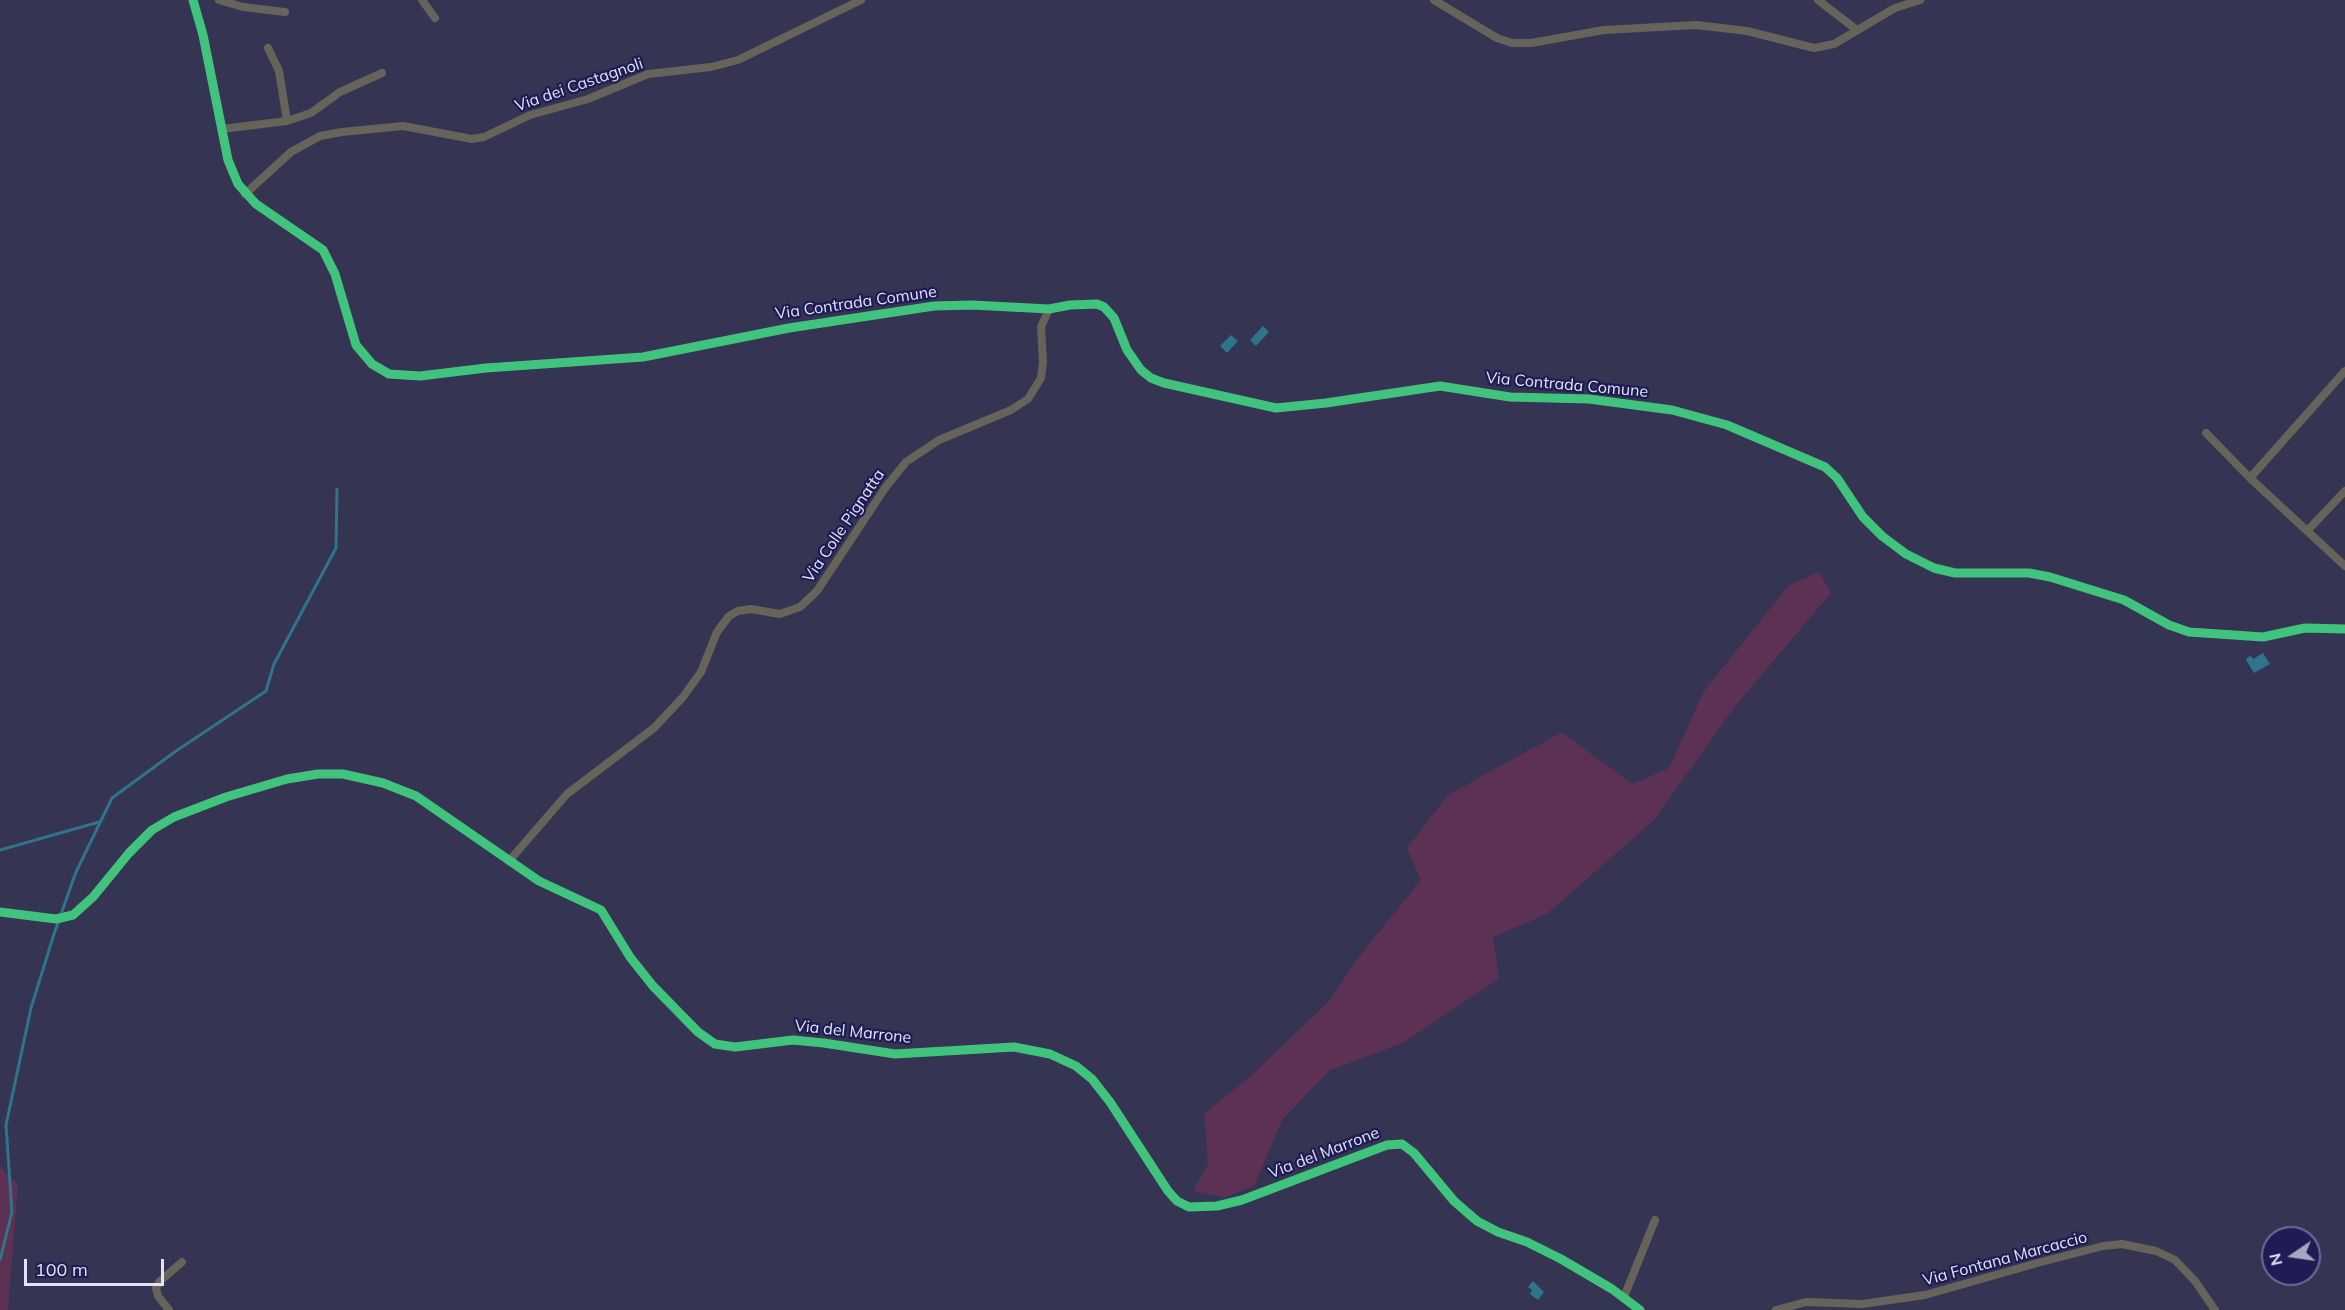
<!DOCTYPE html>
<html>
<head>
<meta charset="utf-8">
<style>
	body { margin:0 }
	#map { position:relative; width:2345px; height:1310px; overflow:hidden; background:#353453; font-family:Mulish,sans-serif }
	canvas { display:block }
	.north { position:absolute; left:2261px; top:1226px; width:60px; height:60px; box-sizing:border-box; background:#1f1c55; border:2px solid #6d6c97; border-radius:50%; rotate:257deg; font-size:16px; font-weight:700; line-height:24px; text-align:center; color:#e1e3f9 }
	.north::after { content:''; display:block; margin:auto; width:21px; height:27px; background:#a5a6bf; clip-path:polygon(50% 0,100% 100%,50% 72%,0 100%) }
	.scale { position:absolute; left:24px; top:1259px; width:140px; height:27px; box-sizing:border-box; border:3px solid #e1e3f9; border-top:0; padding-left:8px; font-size:18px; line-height:21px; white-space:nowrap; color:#e1e3f9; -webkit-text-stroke:4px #1f1c55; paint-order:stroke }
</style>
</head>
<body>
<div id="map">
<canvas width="2345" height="1310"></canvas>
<div class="north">N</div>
<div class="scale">100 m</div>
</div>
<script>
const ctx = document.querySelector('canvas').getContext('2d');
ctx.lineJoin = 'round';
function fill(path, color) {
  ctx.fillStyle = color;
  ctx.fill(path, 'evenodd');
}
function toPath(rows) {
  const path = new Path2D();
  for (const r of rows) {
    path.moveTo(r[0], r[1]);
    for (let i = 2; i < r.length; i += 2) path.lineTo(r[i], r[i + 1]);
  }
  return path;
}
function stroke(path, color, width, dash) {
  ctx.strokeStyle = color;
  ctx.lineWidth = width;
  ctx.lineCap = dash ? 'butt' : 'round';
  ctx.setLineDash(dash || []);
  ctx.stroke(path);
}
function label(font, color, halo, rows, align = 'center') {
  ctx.font = font + ' Mulish,sans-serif';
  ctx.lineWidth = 4.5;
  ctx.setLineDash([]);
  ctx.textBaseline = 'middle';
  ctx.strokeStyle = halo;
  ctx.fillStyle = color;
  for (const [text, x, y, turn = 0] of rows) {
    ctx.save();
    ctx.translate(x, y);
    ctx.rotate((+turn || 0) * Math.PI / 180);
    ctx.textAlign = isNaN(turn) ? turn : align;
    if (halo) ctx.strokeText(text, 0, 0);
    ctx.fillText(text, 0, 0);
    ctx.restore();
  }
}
fill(toPath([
	[1819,572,1831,593,1736,705,1653,821,1547,914,1493,937,1499,978,1403,1043,1330,1070,1282,1120,1254,1186,1225,1197,1193,1191,1208,1164,1204,1114,1253,1074,1330,1000,1358,958,1421,880,1407,848,1448,795,1562,732,1632,784,1669,768,1704,691,1789,585],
	[0,1167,18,1184,8,1310,0,1310]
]), '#5d3154');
fill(toPath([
	[1263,326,1269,332,1256,346,1250,340],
	[1231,335,1238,341,1227,353,1220,346],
	[2263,653,2270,664,2254,673,2246,660,2248,657,2251,656,2253,659],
	[1533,1281,1544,1292,1538,1300,1530,1294,1532,1290,1528,1287]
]), '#2e748b');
stroke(toPath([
	[0,850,99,822],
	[0,1260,12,1212,6,1125,31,1008,54,934,76,872,112,798,176,751,266,691,274,664,336,548,337,489]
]), '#2e748b', 3);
stroke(toPath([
	[193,0,203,35,228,160,238,184,256,204,323,250,335,274,356,345,372,364,389,374,420,376,486,368,643,357,789,328,934,306,972,305,1049,309,1070,305,1097,304,1104,307,1114,318,1127,350,1141,370,1151,378,1164,383,1276,408,1326,403,1440,386,1510,397,1589,399,1672,410,1727,425,1825,467,1837,478,1863,517,1882,536,1906,554,1934,568,1955,573,2029,573,2050,577,2124,600,2169,625,2189,632,2263,637,2305,628,2345,629],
	[219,0,243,7,285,12],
	[422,0,435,18],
	[1434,0,1497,38,1512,43,1531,43,1604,30,1696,25,1747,31,1814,48,1834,44,1895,8,1920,0],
	[1818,0,1857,30],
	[287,121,311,113,340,92,382,73],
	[222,129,287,121,279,71,268,48],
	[245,194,291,152,320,136,342,132,403,126,472,139,484,137,530,115,588,99,648,74,711,67,738,60,861,0],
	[2345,371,2250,478,2345,566],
	[2206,433,2250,478],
	[2307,531,2345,491],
	[509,861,567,794,654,728,683,697,701,672,717,632,729,616,738,611,751,609,780,614,800,607,817,591,885,488,906,462,939,440,1011,410,1028,399,1041,378,1043,362,1041,327,1049,309],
	[0,912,56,919,73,915,93,897,129,853,152,830,174,817,226,797,287,779,318,774,343,774,383,783,416,796,539,881,601,910,630,957,653,986,698,1032,715,1044,735,1047,793,1040,824,1043,895,1054,1014,1047,1050,1054,1076,1066,1092,1079,1110,1102,1168,1191,1177,1201,1189,1207,1217,1206,1242,1200,1387,1145,1402,1144,1414,1153,1454,1201,1477,1221,1498,1232,1527,1242,1561,1259,1612,1289,1640,1310],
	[1624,1297,1655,1220],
	[169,1310,158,1296,156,1288,160,1281,182,1262],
	[1776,1310,1806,1302,1862,1304,1925,1295,2041,1262,2103,1246,2122,1244,2156,1251,2175,1260,2195,1281,2215,1310]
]), '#66645a', 8);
stroke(toPath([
	[193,0,203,35,228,160,238,184,256,204,323,250,335,274,356,345,372,364,389,374,420,376,486,368,643,357,789,328,934,306,972,305,1049,309,1070,305,1097,304,1104,307,1114,318,1127,350,1141,370,1151,378,1164,383,1276,408,1326,403,1440,386,1510,397,1589,399,1672,410,1727,425,1825,467,1837,478,1863,517,1882,536,1906,554,1934,568,1955,573,2029,573,2050,577,2124,600,2169,625,2189,632,2263,637,2305,628,2345,629],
	[0,912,56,919,73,915,93,897,129,853,152,830,174,817,226,797,287,779,318,774,343,774,383,783,416,796,539,881,601,910,630,957,653,986,698,1032,715,1044,735,1047,793,1040,824,1043,895,1054,1014,1047,1050,1054,1076,1066,1092,1079,1110,1102,1168,1191,1177,1201,1189,1207,1217,1206,1242,1200,1387,1145,1402,1144,1414,1153,1454,1201,1477,1221,1498,1232,1527,1242,1561,1259,1612,1289,1640,1310]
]), '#40c37c', 9);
label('16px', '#e1e3f9', '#1f1c55', [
	["Via dei Castagnoli",579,85,-19],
	["Via Contrada Comune",856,303,-8],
	["Via Contrada Comune",1567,385,5],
	["Via Colle Pignatta",844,526,-56],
	["Via del Marrone",853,1032,6],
	["Via del Marrone",1324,1153,-21],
	["Via Fontana Marcaccio",2005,1259,-15]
]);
</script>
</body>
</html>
